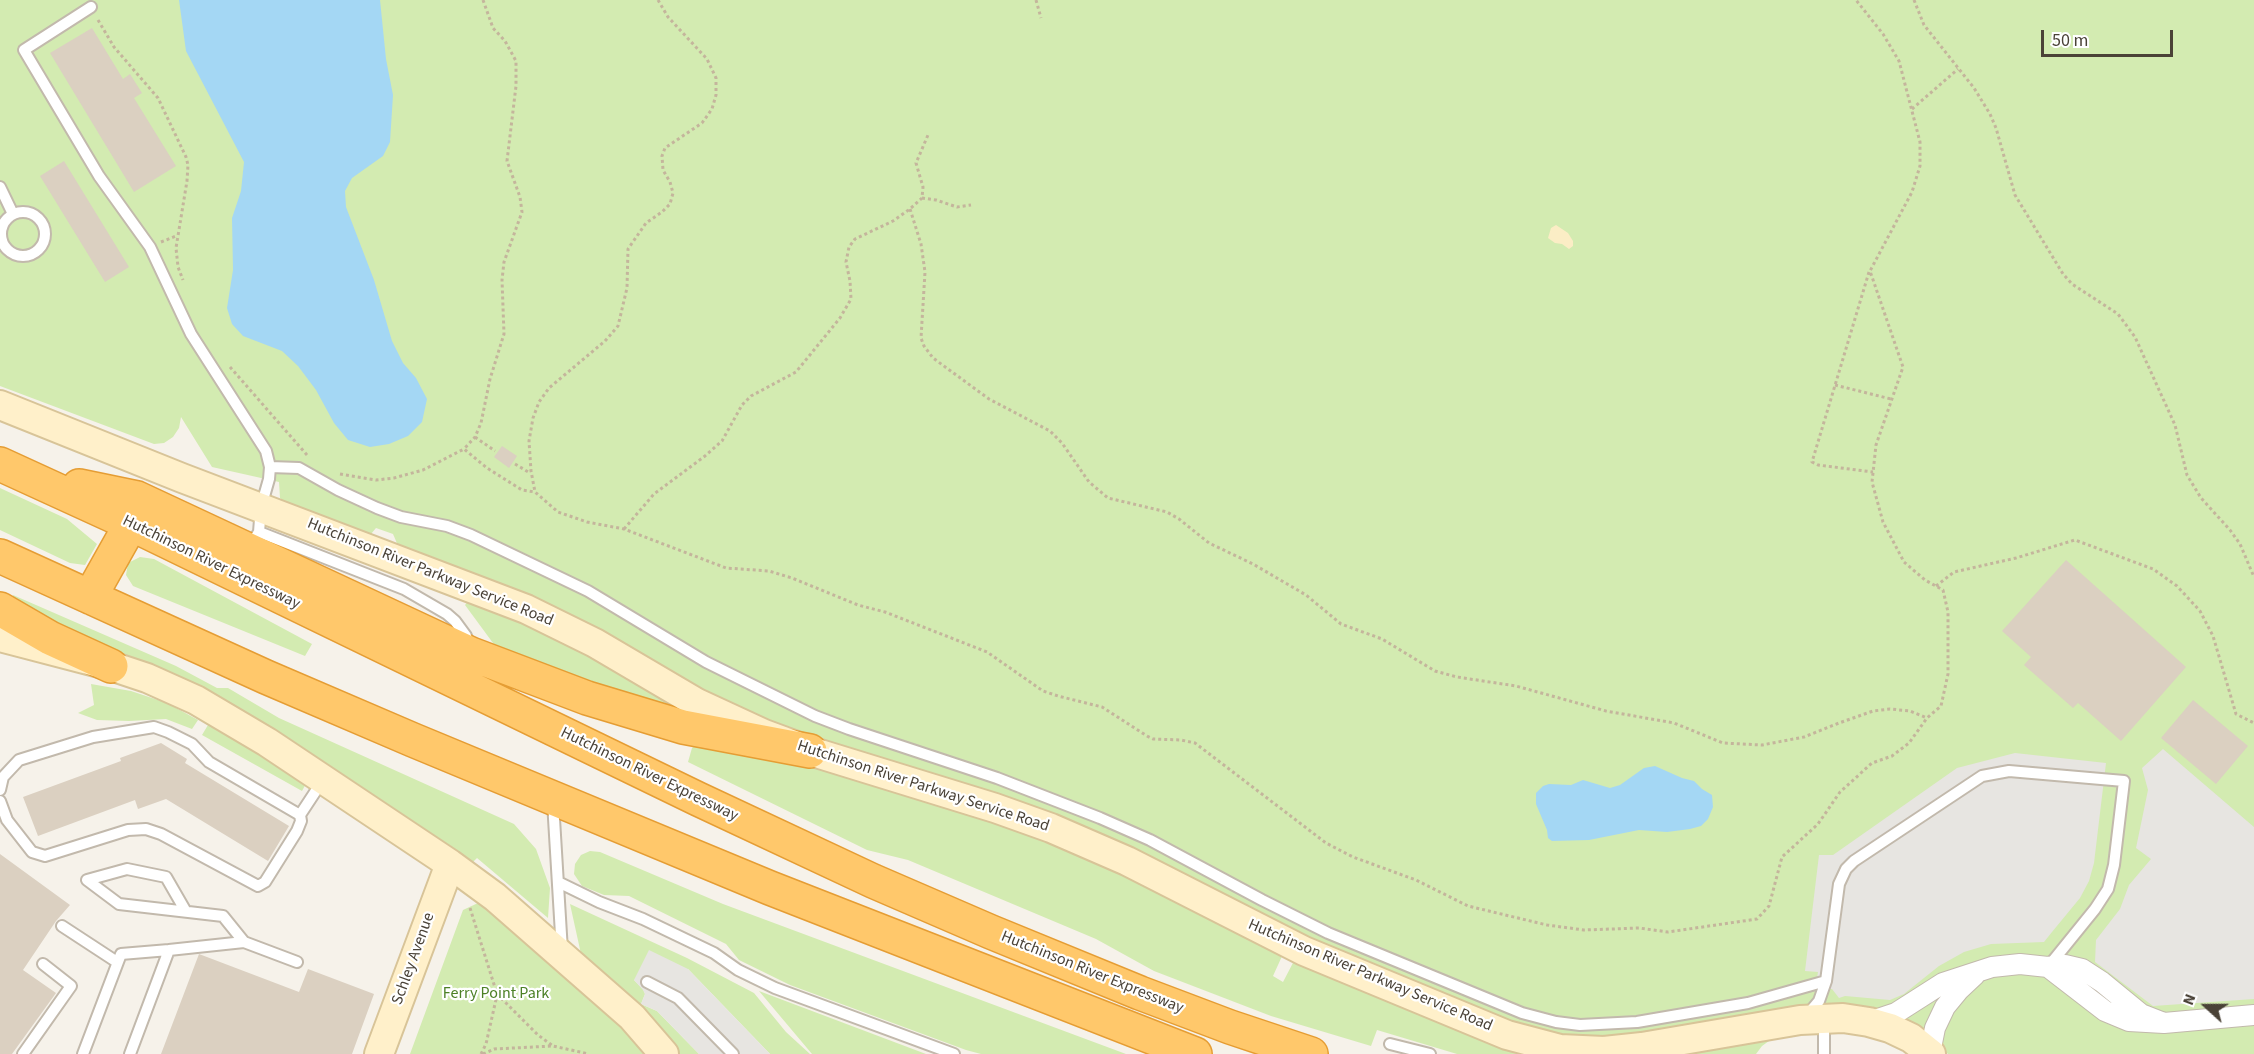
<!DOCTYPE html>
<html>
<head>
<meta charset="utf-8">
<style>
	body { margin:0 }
	#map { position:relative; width:2254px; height:1054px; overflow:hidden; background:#f6f2ea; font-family:"Source Sans 3",sans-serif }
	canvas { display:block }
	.north { position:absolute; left:2176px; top:976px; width:60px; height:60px; -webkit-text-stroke:4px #fff; paint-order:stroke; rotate:291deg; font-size:16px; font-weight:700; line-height:24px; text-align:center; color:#4a4237 }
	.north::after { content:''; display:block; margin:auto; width:21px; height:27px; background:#4a4237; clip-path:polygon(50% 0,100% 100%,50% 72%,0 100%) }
	.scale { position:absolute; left:2041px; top:30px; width:132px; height:27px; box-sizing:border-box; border:3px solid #4a4237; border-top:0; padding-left:8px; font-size:18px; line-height:21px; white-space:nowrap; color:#4a4237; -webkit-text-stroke:4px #fff; paint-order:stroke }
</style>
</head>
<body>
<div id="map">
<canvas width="2254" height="1054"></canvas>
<div class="north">N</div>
<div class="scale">50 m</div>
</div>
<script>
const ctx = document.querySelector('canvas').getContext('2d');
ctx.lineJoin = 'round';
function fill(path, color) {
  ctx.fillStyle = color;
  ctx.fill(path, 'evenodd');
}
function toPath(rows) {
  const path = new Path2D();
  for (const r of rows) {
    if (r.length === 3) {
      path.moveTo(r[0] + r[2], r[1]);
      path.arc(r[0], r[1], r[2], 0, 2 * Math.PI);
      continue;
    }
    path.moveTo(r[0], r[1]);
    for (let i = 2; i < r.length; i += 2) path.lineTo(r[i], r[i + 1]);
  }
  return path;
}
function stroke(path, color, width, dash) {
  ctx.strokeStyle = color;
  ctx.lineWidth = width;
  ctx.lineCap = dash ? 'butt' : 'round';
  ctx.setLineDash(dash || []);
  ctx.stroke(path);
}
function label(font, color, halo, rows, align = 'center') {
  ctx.font = font + ' "Source Sans 3",sans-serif';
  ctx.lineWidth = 4.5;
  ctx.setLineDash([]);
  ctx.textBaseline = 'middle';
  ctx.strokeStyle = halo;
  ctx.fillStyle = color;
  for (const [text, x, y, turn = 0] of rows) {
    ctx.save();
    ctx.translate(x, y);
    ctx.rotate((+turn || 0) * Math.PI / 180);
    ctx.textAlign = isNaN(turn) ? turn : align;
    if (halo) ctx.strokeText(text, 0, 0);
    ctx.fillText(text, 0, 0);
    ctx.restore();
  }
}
fill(toPath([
	[0,0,2254,0,2254,1054,1948,1054,1930,1038,1830,1006,1803,1005,1796,1010,1607,1040,1533,1032,765,722,399,548,393,534,376,528,371,534,367,536,289,508,280,498,279,482,212,467,181,417,179,428,173,437,164,443,154,444,0,386],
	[0,488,67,519,97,544,85,565,70,563,0,530],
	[140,557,154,559,312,644,305,656,133,586,126,575,128,563],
	[13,595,176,666,217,688,228,688,279,718,514,824,536,849,550,888,548,918,477,858,469,866,208,693,155,665,82,640,12,604],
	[470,599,552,635,674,703,672,711,504,658,465,605],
	[91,684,131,691,167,703,198,720,192,729,166,719,129,721,97,720,78,713,94,705],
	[211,720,308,780,302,791,202,735],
	[702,740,813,765,987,817,1105,864,1283,954,1273,976,1283,982,1295,959,1530,1054,1457,1054,1377,1030,1371,1046,1271,1016,1154,971,1096,939,908,860,867,850,688,762,692,748],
	[590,851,600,852,723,904,1126,1054,981,1054,966,1050,790,985,739,960,726,944,629,896,604,895,582,886,574,874,575,864,581,855],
	[478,903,492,905,596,997,644,1054,410,1054,463,910],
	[570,904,687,958,754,993,786,1032,810,1054,770,1054,688,969,634,980,643,989,645,994,641,1004,657,1011,699,1054,671,1054,581,954],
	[759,991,926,1054,812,1054],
	[1769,1035,1769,1041,1762,1046,1756,1054,1667,1054]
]), '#d3ebb1');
fill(toPath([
	[1556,225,1568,233,1573,241,1573,246,1569,249,1562,244,1555,243,1548,238,1551,228]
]), '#fbedc5');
fill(toPath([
	[2163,749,2254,827,2254,999,2153,1006,2095,962,2096,940,2120,909,2129,885,2151,859,2136,848,2148,790,2142,768],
	[2015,753,2106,763,2094,863,2089,881,2080,898,2052,932,2044,942,1991,944,1964,952,1939,966,1904,994,1890,1000,1845,996,1839,998,1832,989,1815,990,1818,972,1805,971,1819,855,1833,855,1957,768],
	[649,950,688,969,770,1054,699,1054,657,1011,641,1004,645,994,643,990,634,980]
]), '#e7e5e1');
fill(toPath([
	[179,0,380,0,386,59,393,95,390,142,383,156,352,178,345,191,346,207,374,280,392,341,403,363,416,378,427,399,422,422,408,436,389,444,370,447,348,440,334,423,316,390,298,366,282,351,243,336,232,324,227,308,233,270,232,218,241,191,244,162,186,51],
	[1655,766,1682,778,1694,781,1702,789,1712,795,1713,807,1708,819,1701,826,1690,829,1667,832,1639,830,1589,840,1552,841,1548,838,1547,830,1536,804,1536,793,1543,786,1549,784,1571,785,1583,780,1610,788,1620,785,1644,768]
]), '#a4d7f4');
fill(toPath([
	[92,28,123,79,130,74,142,93,134,98,176,166,134,192,50,53],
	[64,161,129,267,105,282,40,176],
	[502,446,517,456,509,468,494,457],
	[2066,560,2186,667,2121,741,2078,703,2073,708,2024,665,2031,657,2002,631],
	[2193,700,2248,746,2216,784,2161,738],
	[161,743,187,759,185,763,289,826,268,861,166,799,138,809,135,800,38,836,23,797,121,761,120,758],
	[0,854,70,905,56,921,23,970,56,993,12,1054,0,1054],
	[199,954,299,992,308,969,374,994,352,1054,161,1054]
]), '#dbd0c1');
const lane = toPath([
	[91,7,24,50,99,176,150,247,191,334,266,451,270,467,269,479,261,507,259,532,250,546],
	[0,187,13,214],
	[23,234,22],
	[270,467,299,468,338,490,377,508,401,517,447,526,471,535,588,591,706,662,815,716,849,729,997,778,1100,818,1150,840,1262,900,1328,933,1522,1013,1556,1022,1580,1025,1637,1022,1748,1003,1826,981],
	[259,532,404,589,447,614,455,621,466,636,470,646],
	[0,790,3,777,19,760,93,737,154,727,168,732,192,744,209,762,300,815],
	[0,801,7,820,32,852,45,856,128,830,146,829,161,834,258,886,265,882,297,831,301,821,300,815,323,780],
	[553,802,562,951],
	[558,882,599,902,643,919,714,953,738,970,775,988,954,1054],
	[185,910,166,877,127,869,87,880,119,904,223,916,244,942],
	[62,926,117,962],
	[647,982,678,998,733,1054],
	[1808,1014,1819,1001,1826,981,1839,884,1846,869,1854,861,1982,776,2009,771,2124,781,2114,865,2108,889,2095,909,2048,967],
	[1390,1044,1430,1054],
	[23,1054,71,986,43,964],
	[83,1054,121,954,169,950],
	[130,1054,169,950,244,942,297,962],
	[1824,1054,1824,1021]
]);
const street = toPath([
	[2048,967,2105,1011,2129,1021,2164,1023,2254,1015],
	[1869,1022,1896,1013,1943,983,1992,967,2020,964,2048,967,2065,965,2082,969,2102,982,2141,1014,2164,1023],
	[1930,1053,1935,1028,1945,1007,1959,990,1975,975]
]);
const secondary = toPath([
	[0,405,182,478,526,609,595,643,697,703,764,734,810,751,995,808,1051,828,1127,861,1304,951,1507,1035,1560,1049,1604,1051,1642,1047,1800,1020,1843,1018,1869,1022,1890,1028,1911,1038,1931,1054],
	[0,637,111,666,147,678,196,700,267,742,450,864,495,897,632,1017,664,1054],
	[379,1054,450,864]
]);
const highway = toPath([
	[0,464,131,524,698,799,873,881,991,932,1140,993,1230,1027,1311,1054],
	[79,486,137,498,471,654,587,698,683,727,810,751],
	[0,556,266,677,413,740,770,888,1195,1054],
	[90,597,131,524],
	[0,609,50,638,111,666]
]);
stroke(lane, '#c2b9ac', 14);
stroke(street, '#c2b9ac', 22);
stroke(secondary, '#d8c498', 32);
stroke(highway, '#e59d34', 36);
stroke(toPath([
	[483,0,493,28,505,41,516,61,516,86,507,161,520,197,522,212,504,262,502,280,504,334,490,379,481,423,475,437,464,449,487,468,522,490,535,492],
	[658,0,668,17,707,59,716,78,716,95,712,109,702,123,665,148,662,156,663,170,670,182,673,193,670,204,662,212,646,223,628,249,627,288,618,326,605,341,549,388,539,402,533,418,529,441,531,471,535,492,558,512,587,522,624,529,726,568,769,571,792,578,858,605,885,612,987,652,1043,691,1058,696,1102,707,1147,736,1153,739,1181,740,1195,743,1326,843,1353,857,1416,880,1468,906,1547,925,1584,930,1639,928,1668,932,1757,919,1769,906,1782,857,1818,824,1840,792,1872,763,1892,756,1909,743,1927,718,1941,706,1948,674,1948,612,1943,590,1925,580,1904,562,1883,522,1872,482,1876,445,1903,367,1870,271,1912,192,1920,166,1920,142,1899,61,1883,34,1856,0],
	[1036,0,1041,18],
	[1914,0,1924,25,1974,88,1990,114,1996,128,2015,195,2063,274,2072,284,2118,314,2135,337,2175,425,2187,475,2201,498,2230,530,2240,544,2254,577],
	[98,20,114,47,158,98,186,157,188,165,187,181,176,248,178,267,183,280],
	[1912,109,1958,69],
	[922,198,936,200,957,207,971,205],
	[910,209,921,244,925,272,921,338,924,346,933,358,989,399,1050,431,1062,443,1089,482,1108,498,1167,512,1179,519,1209,543,1253,564,1306,595,1341,624,1382,639,1435,671,1457,677,1516,686,1606,711,1674,723,1723,743,1762,745,1804,737,1839,723,1873,711,1890,709,1910,711,1927,718],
	[161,242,176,236],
	[1869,272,1812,462,1818,465,1873,472],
	[230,367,307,455],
	[1835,385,1891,399],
	[475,437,495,451],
	[515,464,530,473],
	[340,474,376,480,394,478,423,470,464,449],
	[624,529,654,494,705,456,722,441,742,405,751,396,796,372,840,318,851,299,850,281,846,262,849,247,855,239,893,221,910,209,922,198,923,187,916,163,928,135],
	[1936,586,1954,572,2016,558,2075,540,2153,569,2177,586,2200,611,2213,636,2236,714,2254,723],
	[470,908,497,994,538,1035,553,1046],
	[481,1054,486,1044,497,995],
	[483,1054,494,1049,553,1046,589,1054]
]), '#c4b59c', 3, [3, 3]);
stroke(lane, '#fff', 10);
stroke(street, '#fff', 20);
stroke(secondary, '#fff0ca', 28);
stroke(highway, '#ffc86b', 33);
label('16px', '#4a4237', '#fff', [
	["Hutchinson River Expressway",211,563,26],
	["Hutchinson River Parkway Service Road",430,573,22],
	["Hutchinson River Expressway",649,775,26],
	["Hutchinson River Parkway Service Road",923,787,18],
	["Schley Avenue",414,959,-70],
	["Hutchinson River Expressway",1092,973,22],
	["Hutchinson River Parkway Service Road",1370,976,23]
]);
label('16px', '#4c8026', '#fff', [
	["Ferry Point Park",496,994]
]);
</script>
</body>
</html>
